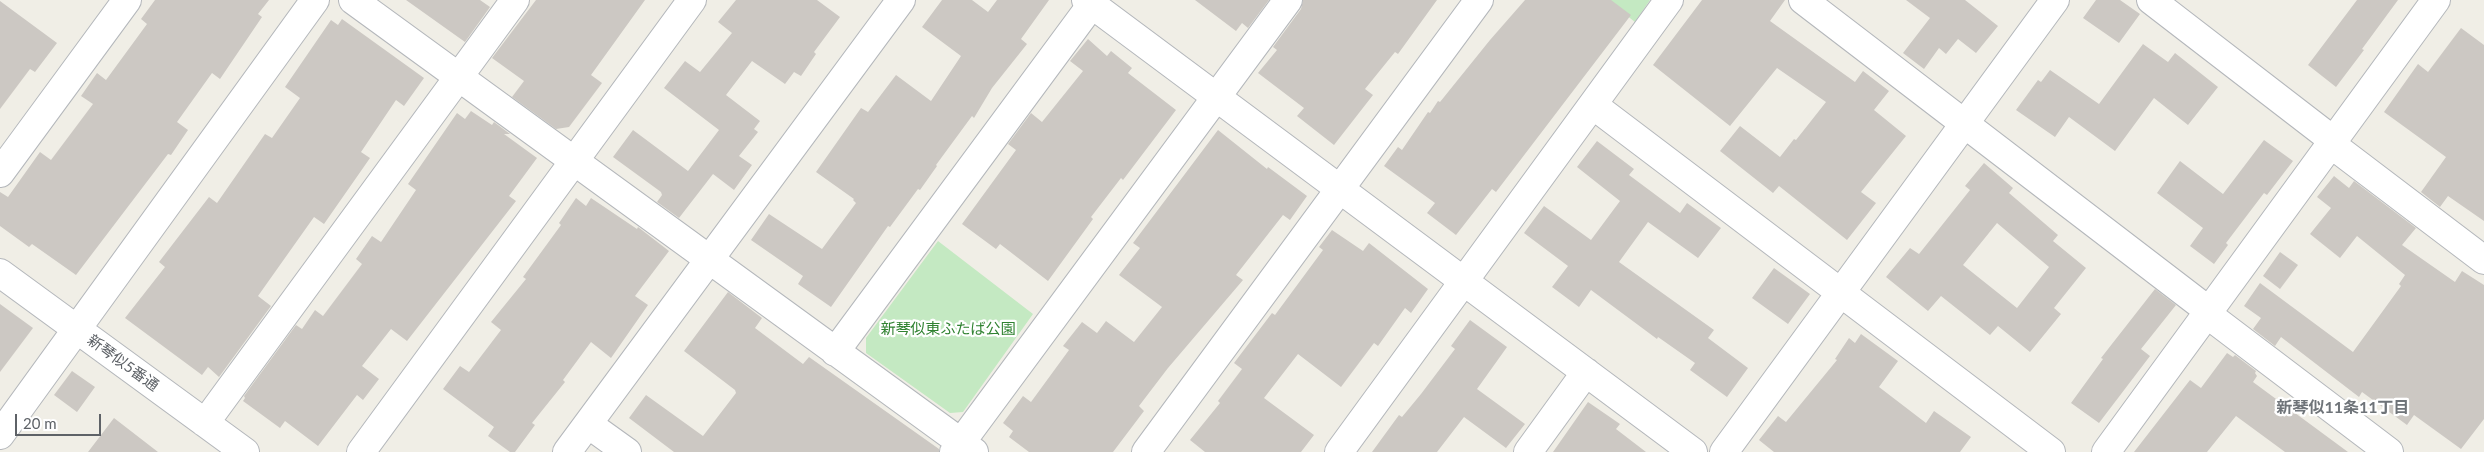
<!DOCTYPE html>
<html>
<head>
<meta charset="utf-8">
<style>
	body { margin:0 }
	#map { position:relative; width:2484px; height:452px; overflow:hidden; background:#f0eee6; font-family:Lato,sans-serif }
	canvas { display:block }
	.scale { position:absolute; left:15px; top:414px; width:86px; height:22px; box-sizing:border-box; border:2px solid #5e6267; border-top:0; padding-left:6px; font-size:15px; line-height:18px; white-space:nowrap; color:#5e6267; -webkit-text-stroke:4px #fff; paint-order:stroke }
</style>
</head>
<body>
<div id="map">
<canvas width="2484" height="452"></canvas>
<div class="scale">20 m</div>
</div>
<script>
const ctx = document.querySelector('canvas').getContext('2d');
ctx.lineJoin = 'round';
function fill(path, color) {
  ctx.fillStyle = color;
  ctx.fill(path, 'evenodd');
}
function toPath(rows) {
  const path = new Path2D();
  for (const r of rows) {
    path.moveTo(r[0], r[1]);
    for (let i = 2; i < r.length; i += 2) path.lineTo(r[i], r[i + 1]);
  }
  return path;
}
function stroke(path, color, width, dash) {
  ctx.strokeStyle = color;
  ctx.lineWidth = width;
  ctx.lineCap = dash ? 'butt' : 'round';
  ctx.setLineDash(dash || []);
  ctx.stroke(path);
}
function label(font, color, halo, rows, align = 'center') {
  ctx.font = font + ' Lato,"Noto Sans JP",sans-serif';
  ctx.lineWidth = 4.5;
  ctx.setLineDash([]);
  ctx.textBaseline = 'middle';
  ctx.strokeStyle = halo;
  ctx.fillStyle = color;
  for (const [text, x, y, turn = 0] of rows) {
    ctx.save();
    ctx.translate(x, y);
    ctx.rotate((+turn || 0) * Math.PI / 180);
    ctx.textAlign = isNaN(turn) ? turn : align;
    if (halo) ctx.strokeText(text, 0, 0);
    ctx.fillText(text, 0, 0);
    ctx.restore();
  }
}
fill(toPath([
	[1607,0,1650,0,1635,22],
	[938,241,1033,314,963,412,950,413,866,353,866,338]
]), '#c4e9c2');
fill(toPath([
	[155,0,269,0,258,14,262,17,220,79,212,73,177,122,188,130,171,155,168,154,76,275,32,244,29,247,0,226,0,192,8,197,40,152,51,160,93,104,81,96,97,73,106,80,147,24,141,19],
	[406,0,480,0,490,7,465,42],
	[536,0,645,0,591,75,602,83,569,127,556,129,512,97,524,81,492,58],
	[736,0,817,0,840,17,814,52,816,54,801,76,794,72,785,84,752,61,726,95,760,121,754,129,758,132,739,156,752,165,734,190,713,174,679,218,657,202,662,195,661,192,613,157,633,130,688,171,719,130,664,88,685,61,700,72,732,33,718,22],
	[942,0,972,0,988,12,997,0,1049,0,1021,39,1027,44,992,88,974,118,972,116,936,165,937,166,920,190,918,189,890,227,888,226,831,307,798,284,803,276,751,240,769,214,822,249,856,203,853,200,854,199,816,172,861,108,868,112,896,75,931,101,961,56,922,27],
	[1195,0,1269,0,1248,28,1242,23,1236,31],
	[1303,0,1437,0,1398,54,1395,52,1365,89,1373,95,1334,145,1297,116,1304,108,1258,73,1277,50,1273,47,1301,9],
	[1525,0,1611,0,1631,15,1496,192,1492,189,1456,235,1427,213,1435,203,1384,166,1398,147,1402,150,1428,112,1430,113,1438,101,1440,102,1490,40],
	[1702,0,1785,0,1770,21,1855,82,1863,71,1889,91,1874,110,1906,136,1861,192,1876,203,1847,240,1779,186,1773,193,1720,151,1740,126,1780,157,1794,139,1796,140,1826,102,1777,68,1730,126,1653,65],
	[1906,0,1965,0,1998,26,1976,53,1958,39,1946,54,1939,48,1924,69,1903,53,1930,18],
	[2096,0,2120,0,2140,14,2119,43,2083,18],
	[2357,0,2398,0,2362,49,2364,50,2336,87,2308,65],
	[0,1,57,43,35,72,30,69,0,109],
	[342,19,424,78,404,106,396,100,361,152,370,158,324,224,314,217,258,296,271,306,219,377,208,367,202,375,125,318,165,267,159,262,209,197,217,203,265,134,272,138,300,98,285,87,331,20,338,25],
	[2461,28,2484,45,2484,221,2448,196,2440,207,2421,192,2446,157,2384,112,2418,64,2428,72],
	[1088,39,1107,56,1111,51,1132,68,1128,73,1176,110,1123,180,1121,178,1091,217,1093,219,1048,281,1000,244,996,249,962,224,1016,150,1008,144,1031,113,1042,122,1083,71,1070,61],
	[2143,44,2168,62,2175,53,2218,87,2188,125,2154,98,2115,151,2069,117,2055,137,2016,110,2038,80,2041,82,2050,70,2099,104],
	[471,111,492,125,494,122,510,134,504,134,537,158,509,196,516,201,407,341,391,329,362,366,379,379,363,400,357,395,318,446,285,421,280,428,243,401,245,398,244,396,296,325,302,329,315,310,323,316,362,264,356,259,372,236,381,242,416,190,408,184,457,113,465,119],
	[1218,130,1267,169,1268,167,1307,196,1290,220,1283,215,1236,275,1243,280,1168,368,1139,406,1144,411,1113,452,1029,452,1009,437,1013,431,1003,423,1023,396,1031,402,1069,350,1063,346,1082,322,1097,333,1106,321,1134,342,1162,307,1119,275,1140,248,1133,243],
	[2264,140,2293,161,2267,195,2264,193,2226,243,2228,245,2214,264,2190,246,2203,228,2157,193,2180,161,2223,194],
	[1597,141,1634,169,1629,175,1680,213,1687,203,1721,228,1698,258,1648,222,1619,262,1714,330,1708,338,1748,368,1727,397,1690,370,1695,363,1658,337,1657,339,1591,290,1579,307,1552,287,1568,266,1524,233,1544,206,1591,240,1620,201,1577,167],
	[1984,163,2013,188,2009,193,2058,235,2053,241,2086,268,2054,308,2061,314,2030,352,1998,326,1990,335,1941,296,1928,311,1886,277,1910,248,1919,254,1970,190,1965,186],
	[1997,223,2049,267,2017,308,1963,265],
	[2334,176,2349,188,2354,181,2416,228,2402,245,2455,282,2462,271,2484,285,2484,419,2461,449,2414,415,2407,425,2362,392,2359,397,2281,337,2275,346,2253,329,2261,318,2244,306,2260,283,2353,352,2401,286,2399,284,2405,275,2357,236,2340,258,2310,234,2331,208,2317,197],
	[576,198,586,206,591,198,637,229,638,227,669,251,635,296,648,305,611,358,591,342,563,380,565,382,532,423,535,425,515,452,510,452,488,436,494,427,443,389,460,366,469,372,501,330,491,322,526,279,523,277,561,225,559,223],
	[1332,230,1363,251,1369,243,1428,289,1411,313,1405,308,1378,346,1374,343,1341,387,1298,354,1264,398,1314,435,1301,452,1205,452,1190,440,1220,403,1218,401,1242,369,1234,363,1272,313,1275,315,1323,250,1319,247],
	[2280,252,2298,265,2280,289,2263,276],
	[1774,268,1810,294,1788,324,1752,298],
	[2155,289,2176,305,2141,349,2150,356,2099,423,2071,403,2103,359,2101,358],
	[728,292,762,318,755,328,803,364,809,357,939,449,939,452,674,452,629,418,646,395,703,436,736,393,735,390,684,351],
	[0,304,33,328,0,372],
	[1470,320,1507,347,1477,389,1525,424,1506,448,1464,417,1437,452,1372,452,1399,415,1402,417,1421,394,1455,349,1451,346],
	[1861,334,1898,361,1879,387,1926,423,1934,411,1971,437,1960,452,1774,452,1759,440,1778,416,1786,422,1837,360,1835,359,1849,338,1855,343],
	[2227,353,2233,357,2235,355,2256,371,2255,373,2257,376,2253,382,2348,452,2285,452,2236,416,2207,452,2134,452,2190,380,2201,388],
	[72,371,95,387,77,412,54,395],
	[1588,402,1620,424,1616,429,1646,452,1553,452],
	[114,418,158,452,88,452]
]), '#ccc8c3');
const minor = toPath([
	[353,0,974,452],
	[1086,0,1693,452],
	[1803,0,2209,311],
	[2151,0,2334,141],
	[1593,105,2051,452],
	[2331,144,2484,260],
	[0,173,127,0],
	[0,273,245,452],
	[2207,314,2389,452],
	[835,352,1095,0],
	[205,423,515,0],
	[588,424,627,452],
	[0,435,315,0],
	[361,452,692,0],
	[567,452,901,0],
	[954,452,1288,0],
	[1146,452,1479,0],
	[1339,452,1669,0],
	[1528,452,1586,372],
	[1724,452,2055,0],
	[2106,452,2436,0]
]);
stroke(minor, '#b4b7bb', 30);
stroke(minor, '#fff', 28);
label('15px', '#308231', '#fff', [
	["新琴似東ふたば公園",948,329]
]);
label('15px', '#5e6267', '#fff', [
	["新琴似5番通",123,363,36]
]);
label('bold 16px', '#6f7479', '#fff', [
	["新琴似11条11丁目",2343,408]
]);
</script>
</body>
</html>
